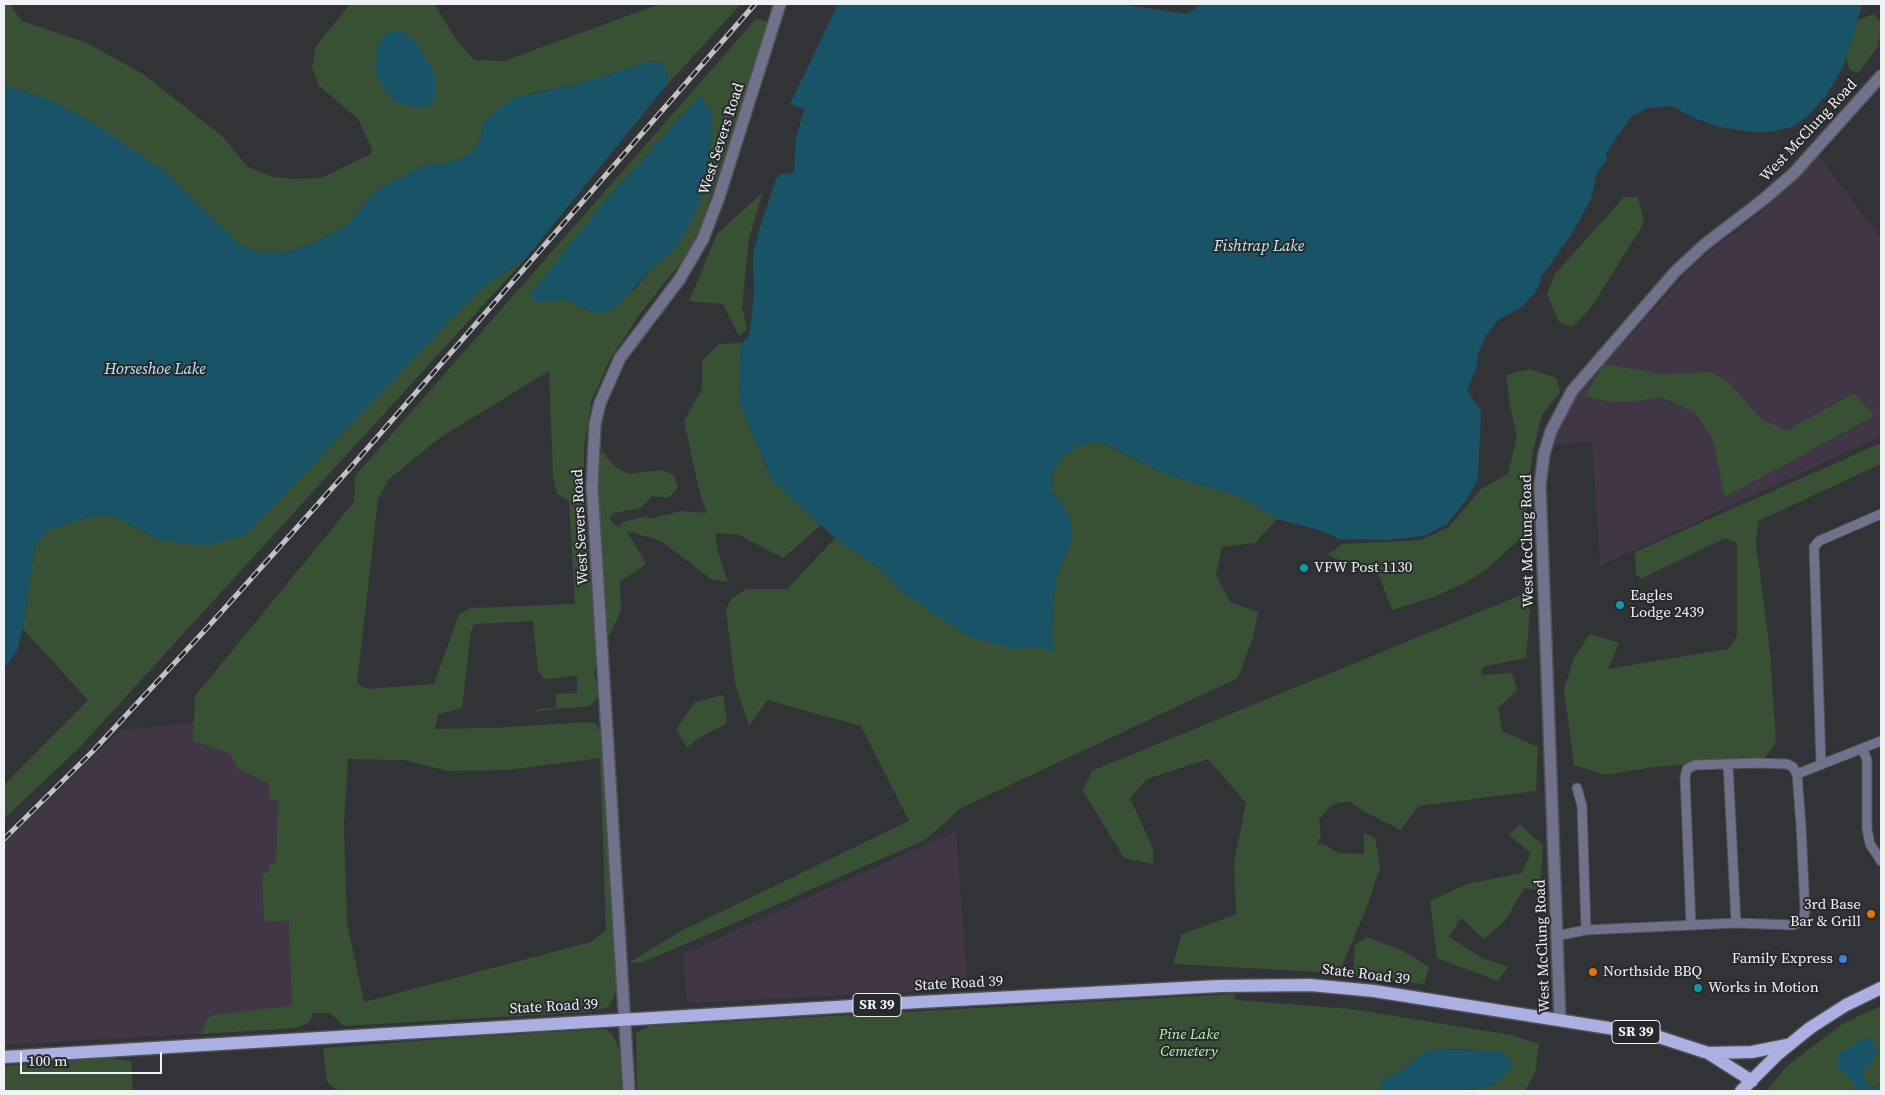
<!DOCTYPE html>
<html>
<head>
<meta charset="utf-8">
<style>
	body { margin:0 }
	#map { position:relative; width:1885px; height:1095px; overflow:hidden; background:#313337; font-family:"Source Serif 4",serif }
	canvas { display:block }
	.frame { position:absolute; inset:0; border:5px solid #f0f1f4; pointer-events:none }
	.scale { position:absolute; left:20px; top:1052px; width:142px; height:22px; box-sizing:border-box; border:2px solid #f0f1f4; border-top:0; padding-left:6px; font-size:15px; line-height:18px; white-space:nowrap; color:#f0f1f4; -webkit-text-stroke:4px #27292d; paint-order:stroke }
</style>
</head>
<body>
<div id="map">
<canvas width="1885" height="1095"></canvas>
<div class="frame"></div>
<div class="scale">100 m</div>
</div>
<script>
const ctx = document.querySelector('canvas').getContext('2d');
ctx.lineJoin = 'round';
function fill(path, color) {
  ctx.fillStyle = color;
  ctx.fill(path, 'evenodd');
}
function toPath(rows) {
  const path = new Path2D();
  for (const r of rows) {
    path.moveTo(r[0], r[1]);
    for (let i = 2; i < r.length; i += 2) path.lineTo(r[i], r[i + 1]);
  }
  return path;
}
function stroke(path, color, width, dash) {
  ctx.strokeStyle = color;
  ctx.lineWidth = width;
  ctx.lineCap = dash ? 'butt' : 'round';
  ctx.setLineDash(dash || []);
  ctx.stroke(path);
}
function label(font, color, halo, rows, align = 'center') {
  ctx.font = font + ' "Source Serif 4",serif';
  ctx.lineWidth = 4;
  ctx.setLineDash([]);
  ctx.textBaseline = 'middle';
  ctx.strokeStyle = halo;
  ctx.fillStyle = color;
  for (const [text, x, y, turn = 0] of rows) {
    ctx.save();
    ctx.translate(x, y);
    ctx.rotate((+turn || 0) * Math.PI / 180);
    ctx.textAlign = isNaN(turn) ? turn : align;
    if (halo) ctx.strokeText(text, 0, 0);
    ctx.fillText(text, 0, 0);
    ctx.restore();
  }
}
fill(toPath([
	[1819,156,1881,239,1881,436,1600,566,1592,441,1553,445,1561,424,1578,393,1698,261,1758,215],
	[285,713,296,1028,4,1045,4,843,121,730],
	[956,831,968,989,687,1003,683,954]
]), '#413645');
fill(toPath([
	[4,4,12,4,12,8,22,21,87,43,143,74,222,136,248,167,273,177,292,179,321,178,371,154,372,149,358,119,319,86,312,67,316,46,350,4,436,4,436,7,456,39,474,60,504,61,660,4,741,4,665,87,668,75,651,61,578,84,532,93,484,122,480,140,472,153,455,161,424,166,413,171,377,190,347,225,319,241,290,251,271,253,255,252,239,244,161,169,28,92,4,87],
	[1873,14,1881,22,1881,31,1877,48,1858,73,1850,70,1846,59,1858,20],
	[756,19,769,22,695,245,642,311,610,359,591,402,584,448,584,491,597,665,594,673,599,691,597,698,590,706,537,711,537,709,556,708,556,694,577,693,577,676,544,679,538,671,533,621,474,624,471,631,462,708,439,714,435,729,492,728,589,722,597,725,602,735,617,979,615,995,608,1007,589,1012,344,1026,330,1013,313,1013,310,1022,296,1028,201,1034,208,1017,220,1014,292,1006,289,920,264,922,262,874,268,873,269,865,276,863,278,801,269,798,269,783,237,768,230,753,193,741,195,696,354,502,355,476],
	[700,96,675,249,651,269,635,289,592,312,565,300,604,202],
	[549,371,553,477,557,494,569,501,575,604,471,608,459,614,434,684,367,689,357,683,378,499,389,479,441,437],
	[600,758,606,930,591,942,364,1002,347,923,344,825,348,759,404,760,448,771,507,770],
	[763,192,749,238,742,308,747,329,739,336,723,304,689,301,717,234],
	[1624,197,1638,197,1644,223,1590,309,1572,327,1559,322,1547,294,1555,274],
	[527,257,80,747,4,819,4,785,88,700,23,629,35,546,48,530,90,517,113,516,160,540,478,291],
	[742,343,739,370,740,404,772,480,821,525,783,558,739,535,715,533,718,552,728,582,711,579,661,541,627,531,646,564,620,582,621,611,608,638,599,521,598,458,603,452,614,466,628,474,660,470,674,475,678,488,668,498,652,496,641,508,613,513,609,519,619,528,623,522,646,516,650,519,681,511,707,513,700,494,684,421,702,389,702,361,719,344],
	[1604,364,1661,374,1711,372,1727,381,1761,419,1787,431,1854,393,1874,416,1725,497,1713,440,1696,413,1661,397,1631,402,1610,402,1585,396],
	[1529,369,1557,378,1560,392,1542,415,1532,455,1524,535,1487,569,1465,583,1433,597,1392,610,1379,575,1327,555,1342,544,1421,540,1449,527,1481,489,1508,474,1517,436,1510,406,1506,375],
	[1100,442,1170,476,1229,493,1248,501,1277,519,1255,543,1222,547,1216,575,1230,602,1258,612,1253,638,1238,678,961,808,925,840,672,950,640,963,630,962,681,931,909,821,861,726,767,700,749,726,735,683,726,609,732,598,747,589,787,589,835,538,881,569,903,593,994,642,1015,649,1042,647,1048,651,1054,649,1052,640,1053,599,1058,572,1071,543,1064,507,1051,490,1052,472,1062,457,1077,446],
	[1881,443,1881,464,1758,521,1756,543,1770,653,1776,741,1765,758,1654,767,1605,775,1574,765,1564,689,1574,658,1590,634,1619,643,1608,669,1728,649,1737,636,1737,543,1725,538,1641,579,1636,574,1635,552],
	[1523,594,1530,610,1526,658,1482,667,1481,675,1512,673,1517,690,1498,708,1502,731,1538,747,1536,791,1418,806,1401,830,1367,813,1350,802,1340,802,1330,806,1319,820,1321,834,1317,844,1325,845,1338,853,1364,854,1364,833,1375,838,1380,867,1367,907,1339,973,1173,964,1181,935,1236,914,1234,862,1246,803,1208,759,1147,779,1130,798,1153,849,1153,864,1124,858,1083,791,1092,771],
	[723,695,727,723,697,739,687,748,676,729,695,702],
	[1519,824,1543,845,1540,891,1524,888,1505,921,1484,939,1461,918,1449,937,1482,958,1508,967,1498,981,1437,958,1430,901,1467,884,1522,873,1531,853,1509,835],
	[1367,937,1403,951,1429,967,1424,984,1353,976,1355,945],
	[1235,994,1235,1000,1351,1009,1511,1035,1539,1044,1535,1073,1525,1091,1468,1091,1475,1088,1495,1085,1475,1050,1442,1049,1425,1052,1401,1071,1382,1081,1382,1091,637,1091,636,1033,649,1026],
	[1881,1006,1881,1085,1860,1091,1766,1091,1787,1066,1844,1023],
	[606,1029,612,1034,619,1048,622,1091,338,1091,327,1082,323,1048,482,1036],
	[106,1058,131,1061,133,1091,4,1091,4,1066]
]), '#385135');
fill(toPath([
	[838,4,1120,4,1187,14,1195,9,1199,4,1862,4,1853,37,1842,69,1825,97,1807,117,1792,127,1770,132,1752,132,1720,127,1694,118,1672,106,1647,108,1631,117,1606,153,1607,159,1597,173,1591,199,1571,235,1542,276,1537,290,1522,307,1499,319,1485,337,1478,355,1476,369,1467,390,1481,411,1478,478,1469,496,1447,524,1424,536,1388,540,1339,539,1322,531,1277,519,1248,501,1229,493,1170,476,1101,442,1077,446,1062,457,1052,472,1051,490,1064,507,1071,521,1071,543,1058,572,1053,599,1052,640,1054,649,1052,653,1042,647,1015,649,968,636,903,593,881,569,835,538,773,481,740,404,739,370,742,343,749,336,754,295,753,254,758,234,776,179,780,174,794,173,796,138,804,109,790,104],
	[391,31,403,32,413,39,430,64,436,80,436,92,434,100,429,105,417,108,395,102,379,81,375,68,378,48,384,35],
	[651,61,662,62,668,75,665,87,527,257,478,291,247,534,206,546,160,540,113,516,90,517,48,530,35,546,23,629,17,651,6,666,4,665,4,87,28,92,53,101,95,124,161,169,239,244,255,252,271,253,290,251,319,241,347,225,377,190,413,171,424,166,455,161,471,153,480,140,484,122,513,98,578,84],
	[700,96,712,112,710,157,702,194,691,222,675,249,651,269,618,305,605,313,592,312,565,300,535,302,529,296,604,202],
	[1870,1038,1875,1043,1877,1051,1873,1061,1864,1070,1864,1080,1868,1085,1873,1088,1881,1085,1881,1091,1852,1091,1855,1087,1852,1080,1839,1068,1836,1061,1839,1053,1863,1039],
	[1442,1049,1503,1052,1513,1064,1495,1085,1475,1088,1468,1091,1382,1091,1382,1081,1401,1071,1425,1052]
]), '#185368');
const minor = toPath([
	[1863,750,1867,760,1867,829,1870,844,1881,861],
	[1728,764,1736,923],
	[1821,765,1814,547,1819,541,1881,514],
	[1797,774,1881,741],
	[1577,788,1582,806,1586,930],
	[1556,936,1586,930,1736,923,1793,925,1803,921,1805,911,1801,825,1797,774,1793,767,1787,764,1757,763,1695,765,1687,769,1685,777,1691,925]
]);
const tertiary = toPath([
	[1560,1020,1540,485,1544,454,1551,431,1572,391,1675,272,1704,245,1764,199,1794,173,1881,76],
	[629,1091,592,487,595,424,600,403,620,358,679,280,703,239,719,197,780,4]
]);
const primary = toPath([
	[1708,1053,1752,1052,1787,1045],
	[4,1057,919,1002,1220,986,1310,985,1374,991,1653,1035,1708,1053,1752,1081],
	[1741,1091,1778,1054,1810,1028,1846,1005,1881,988]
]);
stroke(minor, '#505155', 11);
stroke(tertiary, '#505155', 14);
stroke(primary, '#505155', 15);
stroke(minor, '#70728b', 9);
stroke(tertiary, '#70728b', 11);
stroke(primary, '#acafe2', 12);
const rail = toPath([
	[4,839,93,751,207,628,352,466,755,4]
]);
stroke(rail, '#c1c2c5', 5);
stroke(rail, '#27292d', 3, [9]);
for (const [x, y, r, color] of [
	[1304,568,5,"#0f9aa8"],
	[1620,605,5,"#0f9aa8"],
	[1871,914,5,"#e8710a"],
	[1843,959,5,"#3f7fe0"],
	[1593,972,5,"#e8710a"],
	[1698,988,5,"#0f9aa8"]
]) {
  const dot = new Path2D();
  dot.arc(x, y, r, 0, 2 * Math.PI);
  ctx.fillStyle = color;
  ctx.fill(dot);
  stroke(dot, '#27292d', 2);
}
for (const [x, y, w] of [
	[877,1005,48],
	[1636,1032,48]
]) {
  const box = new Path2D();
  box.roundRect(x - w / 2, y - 11.5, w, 23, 4);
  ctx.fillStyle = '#27292d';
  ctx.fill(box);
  stroke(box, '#f0f1f4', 1);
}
label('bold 14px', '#f0f1f4', null, [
	["SR 39",877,1005],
	["SR 39",1636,1032]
]);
label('15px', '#f0f1f4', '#27292d', [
	["West McClung Road",1809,131,-47],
	["West Severs Road",722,139,-72],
	["West Severs Road",581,527,-93],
	["West McClung Road",1528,541,-91],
	["West McClung Road",1543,946,-92],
	["State Road 39",1366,975,7],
	["State Road 39",959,984,-3],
	["State Road 39",554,1007,-3]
]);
label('15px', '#f0f1f4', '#27292d', [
	["VFW Post 1130",1314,568],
	["Eagles",1630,596],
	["Lodge 2439",1630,613],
	["3rd Base",1861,905,"right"],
	["Bar & Grill",1861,922,"right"],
	["Family Express",1833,959,"right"],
	["Northside BBQ",1603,972],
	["Works in Motion",1708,988]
], 'left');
label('italic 15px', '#b6f7b0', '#27292d', [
	["Pine Lake",1189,1035],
	["Cemetery",1189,1052]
]);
label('italic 16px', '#c2e9f9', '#27292d', [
	["Fishtrap Lake",1259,247],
	["Horseshoe Lake",155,370]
]);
</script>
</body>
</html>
